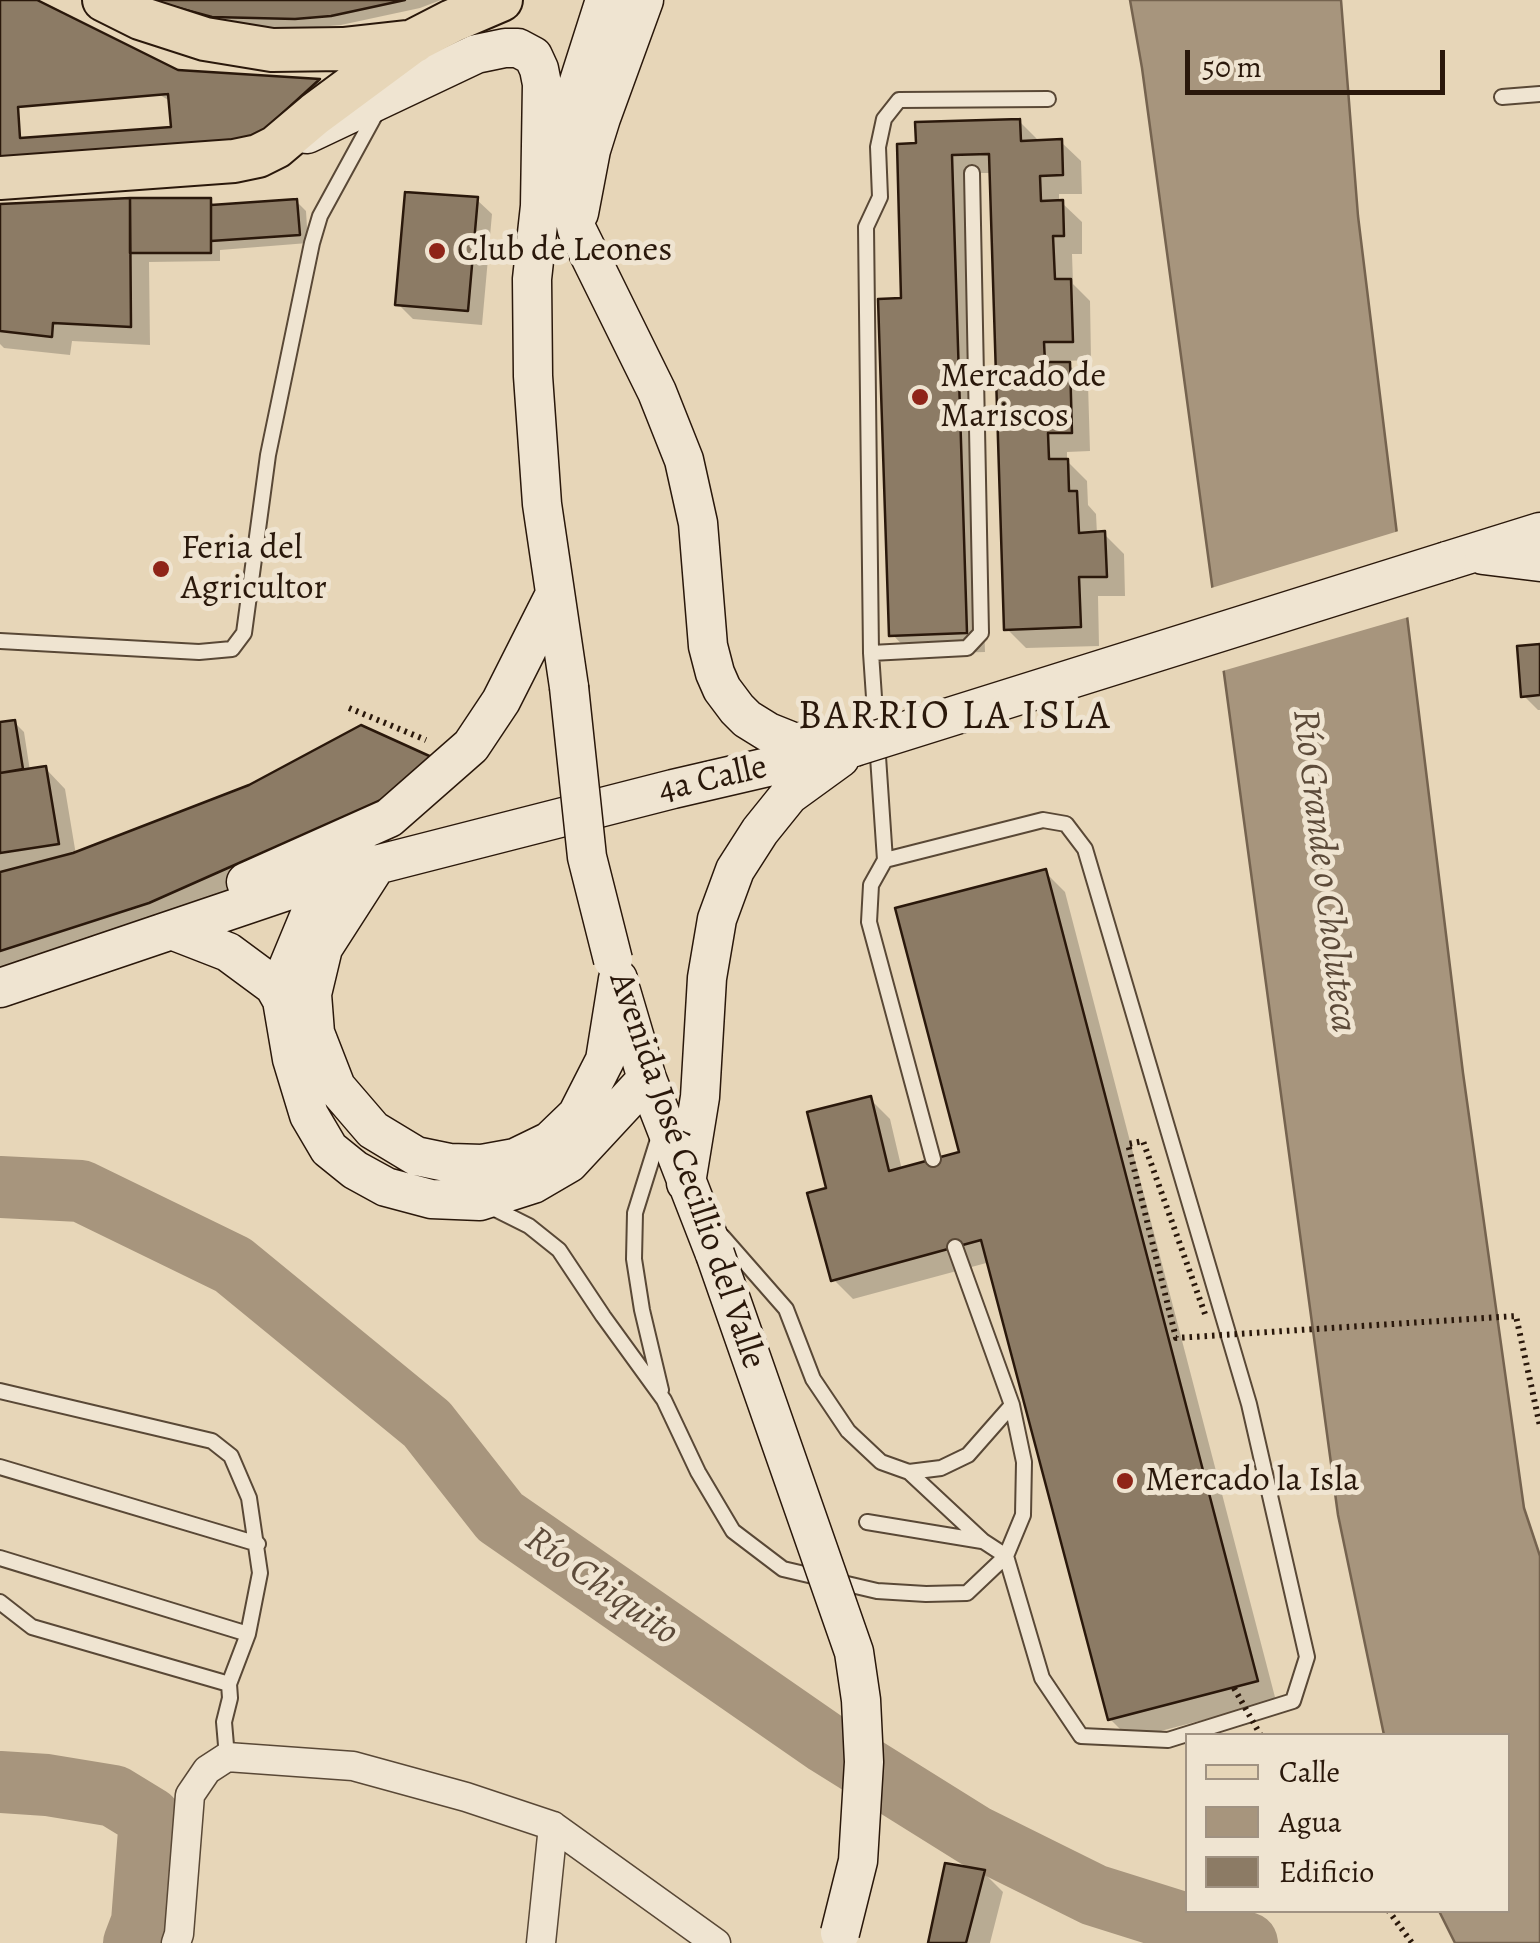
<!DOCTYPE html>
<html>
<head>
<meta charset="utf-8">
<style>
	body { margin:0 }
	#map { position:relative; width:1540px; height:1943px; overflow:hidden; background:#e7d6b8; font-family:Alegreya,serif }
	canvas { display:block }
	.legend { position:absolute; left:1185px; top:1733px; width:325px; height:180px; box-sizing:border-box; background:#efe4d1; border:2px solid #a09282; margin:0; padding:12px 18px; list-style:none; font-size:30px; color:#2a180b }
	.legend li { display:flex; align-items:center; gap:20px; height:50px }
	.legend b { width:50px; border:2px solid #a09282 }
	.scale { position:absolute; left:1185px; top:50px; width:260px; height:45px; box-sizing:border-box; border:5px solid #2a180b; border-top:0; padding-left:12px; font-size:30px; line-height:35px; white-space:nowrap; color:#2a180b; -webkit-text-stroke:8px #efe4d1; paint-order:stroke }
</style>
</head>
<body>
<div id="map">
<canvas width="1540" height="1943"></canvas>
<ul class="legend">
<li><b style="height:12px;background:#e7d6b8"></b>Calle</li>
<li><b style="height:28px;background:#a7957d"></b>Agua</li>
<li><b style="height:28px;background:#8c7b65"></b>Edificio</li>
</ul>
<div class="scale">50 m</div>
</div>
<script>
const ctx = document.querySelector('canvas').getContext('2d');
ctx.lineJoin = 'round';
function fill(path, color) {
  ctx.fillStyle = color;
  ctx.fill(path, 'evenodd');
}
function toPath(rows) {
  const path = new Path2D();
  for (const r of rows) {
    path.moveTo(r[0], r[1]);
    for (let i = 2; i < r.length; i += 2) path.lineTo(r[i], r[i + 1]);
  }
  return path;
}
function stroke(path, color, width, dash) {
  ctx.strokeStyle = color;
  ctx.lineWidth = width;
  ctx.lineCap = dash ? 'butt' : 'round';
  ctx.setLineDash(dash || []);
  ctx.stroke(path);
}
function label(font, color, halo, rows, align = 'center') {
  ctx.font = font + ' Alegreya,serif';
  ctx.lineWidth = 10;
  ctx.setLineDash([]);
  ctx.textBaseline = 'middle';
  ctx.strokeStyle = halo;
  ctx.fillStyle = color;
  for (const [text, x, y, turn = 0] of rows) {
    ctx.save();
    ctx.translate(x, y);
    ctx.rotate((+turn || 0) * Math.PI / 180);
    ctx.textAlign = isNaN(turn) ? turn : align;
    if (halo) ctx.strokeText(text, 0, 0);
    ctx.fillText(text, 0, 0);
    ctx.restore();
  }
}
const water = toPath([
	[1130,0,1341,0,1358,216,1463,1073,1524,1508,1540,1556,1540,1943,1455,1943,1439,1911,1508,1910,1508,1736,1384,1735,1338,1515,1142,68,1130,0]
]);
fill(water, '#a7957d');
stroke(water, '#75634f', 2.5);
fill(toPath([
	[1402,530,1412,616,1219,672,1208,589]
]), '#e7d6b8');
fill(toPath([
	[0,0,37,0,42,6,177,73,319,81,337,100,271,161],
	[141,0,441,0,420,8,341,25,306,28,224,25],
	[1019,121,1039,141,1061,142,1081,161,1082,194,1059,194,1059,203,1062,203,1082,222,1082,254,1072,254,1073,284,1090,301,1091,360,1065,361,1088,384,1090,451,1067,452,1067,461,1087,481,1088,505,1096,514,1097,534,1104,534,1124,554,1125,596,1098,596,1099,646,1026,648,1006,628,992,173,970,173,985,652,911,654,892,634,904,300,918,146],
	[477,200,492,214,482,325,413,319,398,304],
	[210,201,216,207,296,201,306,211,308,243,220,250,220,261,149,262,150,345,72,341,70,355,4,348,0,344,0,206],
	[1540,646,1540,710,1538,710,1523,695],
	[15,723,24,732,30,771,46,769,65,789,76,855,454,780,169,922,0,976,0,725],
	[1045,872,1065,892,1276,1701,1130,1739,1110,1719,990,1262,853,1299,833,1279,829,1190,870,1099,890,1119,902,1170,962,1154],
	[984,1873,1003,1892,990,1943,931,1943]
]), '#0003');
stroke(toPath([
	[0,1187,81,1191,233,1265,427,1424,500,1517,826,1743,975,1836,1094,1895,1247,1943],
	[0,1782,47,1785,114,1796,150,1818,142,1922,134,1943]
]), '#a7957d', 62);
const building = toPath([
	[0,0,37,0,178,70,320,79,251,142,0,160,0,0],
	[149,0,405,0,331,16,295,19,212,17,149,0],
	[168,94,171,127,20,138,18,107,168,94],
	[1020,119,1021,141,1062,139,1063,175,1040,176,1041,201,1063,200,1064,236,1053,236,1055,279,1071,279,1073,342,1044,342,1045,362,1070,362,1072,433,1048,433,1049,459,1068,459,1069,491,1077,491,1079,533,1105,531,1107,577,1079,577,1081,627,1004,630,989,154,952,155,967,633,889,636,878,299,901,298,897,144,916,143,915,122,1020,119],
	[405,192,478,197,468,311,395,305,405,192],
	[130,198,211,198,211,253,130,253,130,198],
	[130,198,131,327,53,323,52,337,0,331,0,204,130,198],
	[297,199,300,235,211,241,211,205,297,199],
	[1540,644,1540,695,1521,697,1517,646,1540,644],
	[15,720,23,769,0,773,0,722,15,720],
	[361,725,436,759,399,792,149,903,0,951,0,872,73,853,249,785,361,725],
	[46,766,59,844,0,853,0,773,46,766],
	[1046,869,1258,1681,1108,1720,981,1240,831,1281,807,1193,826,1188,807,1112,871,1096,889,1171,959,1152,895,908,1046,869],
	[945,1863,985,1870,966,1943,928,1943,945,1863]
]);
fill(building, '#8c7b65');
stroke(building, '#2a180b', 2.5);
const lane = toPath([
	[1502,97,1540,94],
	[0,641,199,652,232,649,244,633,268,455,312,243,320,216,379,108],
	[871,653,967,648,981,633,972,173],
	[885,860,871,653,866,227,880,197,878,147,884,119,899,100,1048,99],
	[660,1133,635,1213,634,1259,642,1310,661,1390],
	[487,1205,529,1226,559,1250,603,1316,664,1400,698,1472,733,1531,783,1569,877,1591,926,1594,967,1593,1006,1556,1023,1515,1024,1462,1012,1405,955,1247],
	[722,1236,786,1309,813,1379,848,1431,881,1462,909,1472,941,1468,968,1455,1012,1405],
	[0,1391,212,1441,231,1456,249,1498,260,1573,248,1634,229,1684],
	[0,1467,258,1544],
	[909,1472,983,1541,1006,1556,1042,1678,1081,1736,1168,1740,1293,1701,1307,1657,1249,1404,1085,849,1066,824,1043,820,885,860,871,885,869,922,933,1159],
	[867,1522,982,1541],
	[0,1558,248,1634],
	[0,1602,32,1627,229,1684,230,1698,224,1722,227,1757]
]);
const street = toPath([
	[176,1943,179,1934,190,1795,207,1770,227,1757,353,1766,466,1797,553,1826,716,1943],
	[541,1943,553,1826]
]);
const secondary = toPath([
	[307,134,476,54,505,48,518,48,533,56,539,69,542,84,540,206,532,279,533,376,542,504,569,687],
	[558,147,577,230,657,392,684,460,698,523,708,646,715,673,722,689,737,709,747,719,768,732,793,742,831,744],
	[552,166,605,0],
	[579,213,591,150,601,118,644,0],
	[1483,555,1540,562],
	[1447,561,1540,532],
	[377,864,323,948,312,994,315,1033,336,1087,373,1130,416,1156,450,1163,482,1164,515,1158,550,1141,577,1115,605,1060,618,979],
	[325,878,286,972,282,1000,292,1059,309,1115,329,1149,355,1170,386,1187,431,1199,480,1201,533,1184,569,1163,647,1079],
	[246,882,389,818,471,746,501,701,554,596],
	[174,931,228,952,274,986,282,1000],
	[0,988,325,878,673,789,854,747],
	[621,991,647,1079,715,1254],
	[686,1183,700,1097,707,978,717,919,735,870,760,831,789,795,840,758]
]);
const primary = toPath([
	[104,0,140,18,205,39,272,50,343,49,415,41],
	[0,178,234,161,258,156,276,147,315,114,415,40,452,21,501,0]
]);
stroke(lane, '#594836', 18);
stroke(street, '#594836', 31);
stroke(secondary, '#2a180b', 41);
stroke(primary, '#2a180b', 46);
stroke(toPath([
	[349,708,426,740],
	[1388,1910,1412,1943]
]), '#2a180b', 6, [2.5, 5]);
stroke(lane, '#efe4d1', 14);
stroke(street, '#efe4d1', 28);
stroke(secondary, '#efe4d1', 38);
stroke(primary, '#e7d6b8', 42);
const secondaryBridge = toPath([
	[569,687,587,857,613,960],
	[854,747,1447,561],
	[715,1254,854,1652,861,1700,864,1762,858,1861,840,1933]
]);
stroke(secondaryBridge, '#2a180b', 41, []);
stroke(toPath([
	[1205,1314,1143,1141,1128,1144,1176,1338,1516,1316,1540,1426],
	[1234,1688,1261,1736]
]), '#2a180b', 6, [2.5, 5]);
stroke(secondaryBridge, '#efe4d1', 38);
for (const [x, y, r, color] of [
	[437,251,10,"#8f2418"],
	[920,397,10,"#8f2418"],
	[161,569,10,"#8f2418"],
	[1125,1481,10,"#8f2418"]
]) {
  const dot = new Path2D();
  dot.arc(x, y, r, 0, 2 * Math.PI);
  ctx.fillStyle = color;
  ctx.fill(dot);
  stroke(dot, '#efe4d1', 4);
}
label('35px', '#2a180b', '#efe4d1', [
	["Club de Leones",457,251],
	["Mercado de",940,377],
	["Mariscos",940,417],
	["Feria del",181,549],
	["Agricultor",181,589],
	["Mercado la Isla",1145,1481]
], 'left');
label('35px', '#2a180b', '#efe4d1', [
	["4a Calle",713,780,-13],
	["Avenida José Cecillio del Valle",686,1171,71]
]);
label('italic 38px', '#5c4a39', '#efe4d1', [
	["Río Grande o Choluteca",1323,871,83],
	["Río Chiquito",601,1587,35]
]);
ctx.letterSpacing = '2.5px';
label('40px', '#2a180b', '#efe4d1', [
	["BARRIO LA ISLA",955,718]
]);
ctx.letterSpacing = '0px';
</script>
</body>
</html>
